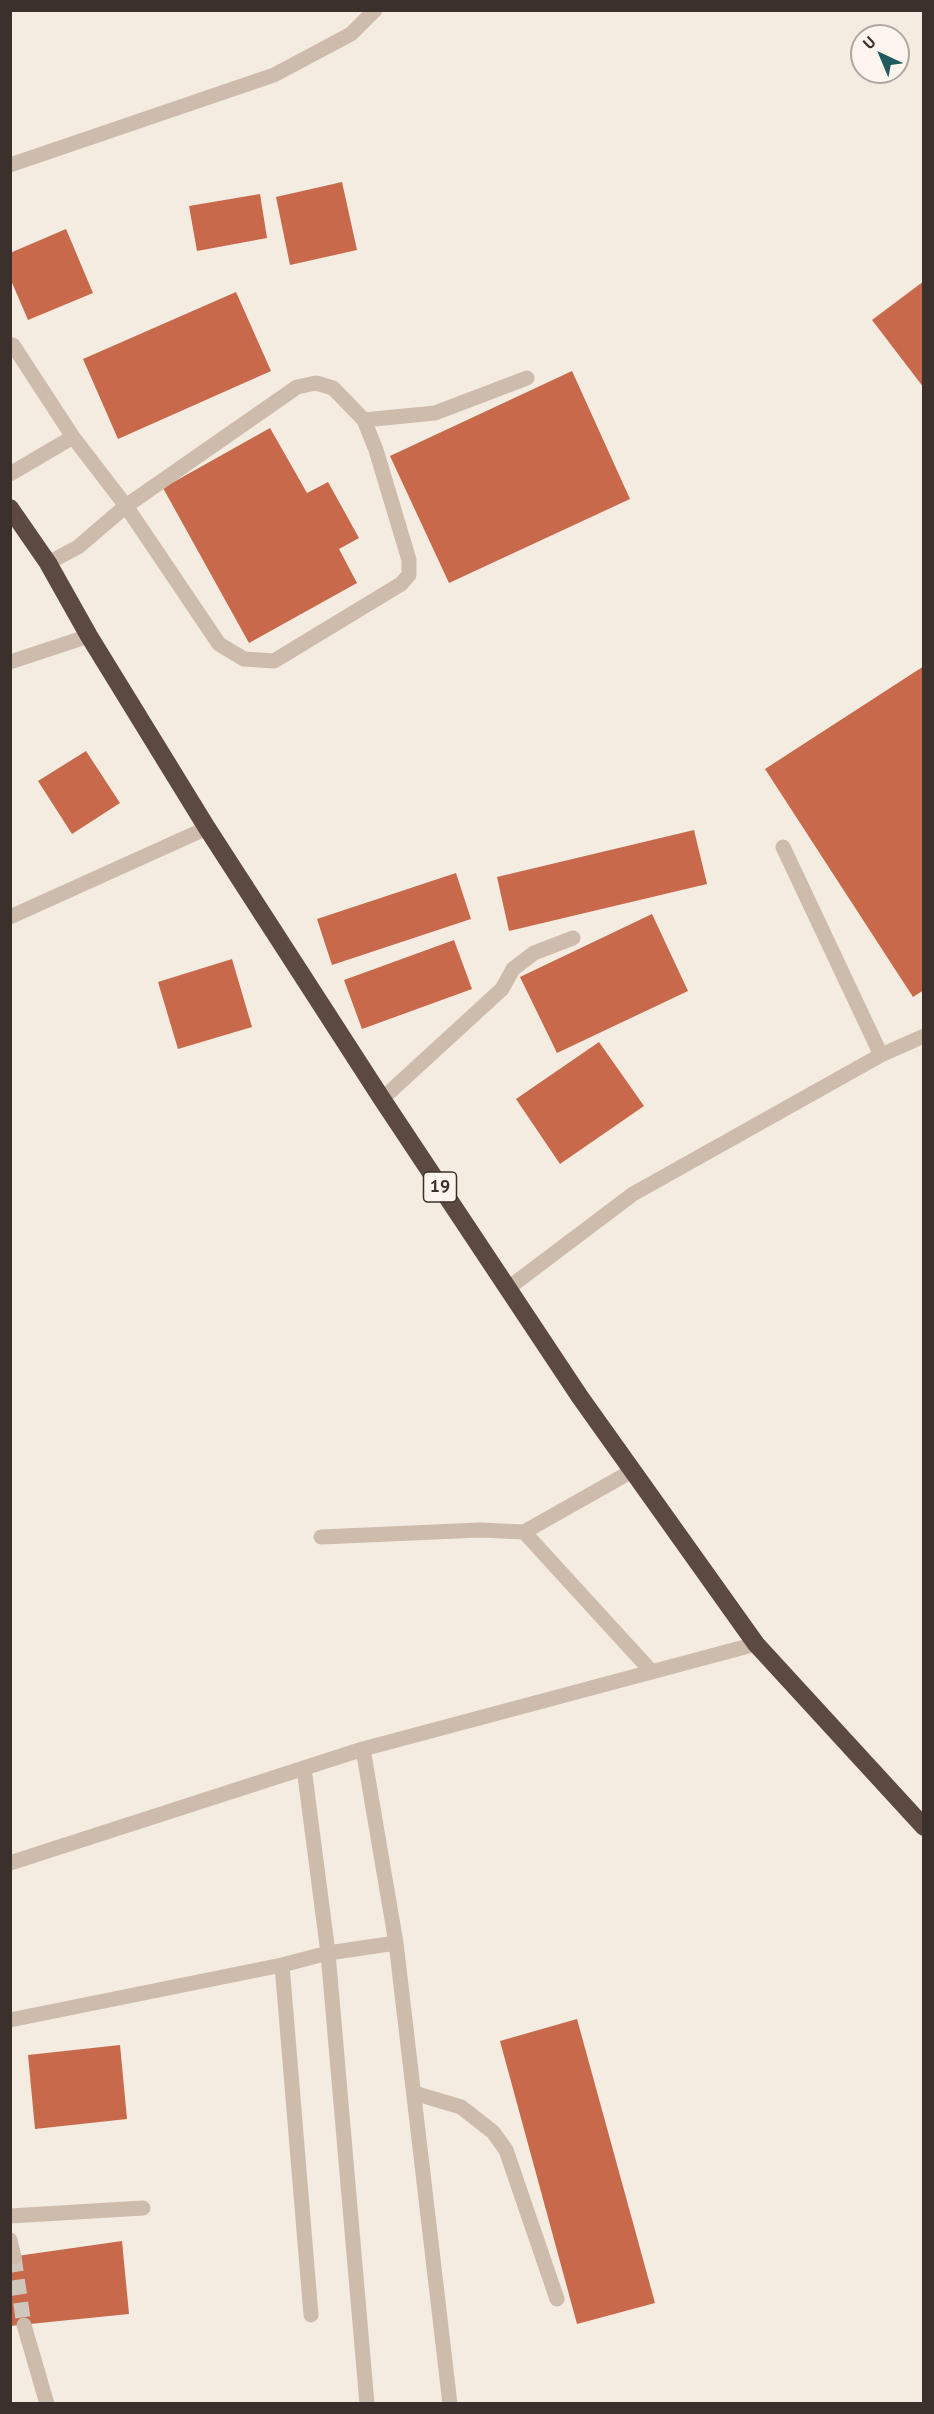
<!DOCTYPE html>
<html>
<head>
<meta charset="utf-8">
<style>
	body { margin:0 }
	#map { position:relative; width:934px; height:2414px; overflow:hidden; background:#f4ebe1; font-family:"PT Sans",sans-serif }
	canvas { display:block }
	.frame { position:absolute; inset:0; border:12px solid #3b302b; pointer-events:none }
	.north { position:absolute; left:850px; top:24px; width:60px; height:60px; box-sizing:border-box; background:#fbf5ee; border:2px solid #aea6a0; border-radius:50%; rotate:316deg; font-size:16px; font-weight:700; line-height:24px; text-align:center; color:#3b302b }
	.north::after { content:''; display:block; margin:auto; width:21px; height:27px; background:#1f5a5e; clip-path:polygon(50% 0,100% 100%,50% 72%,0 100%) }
</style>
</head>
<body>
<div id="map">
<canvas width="934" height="2414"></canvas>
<div class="frame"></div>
<div class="north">U</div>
</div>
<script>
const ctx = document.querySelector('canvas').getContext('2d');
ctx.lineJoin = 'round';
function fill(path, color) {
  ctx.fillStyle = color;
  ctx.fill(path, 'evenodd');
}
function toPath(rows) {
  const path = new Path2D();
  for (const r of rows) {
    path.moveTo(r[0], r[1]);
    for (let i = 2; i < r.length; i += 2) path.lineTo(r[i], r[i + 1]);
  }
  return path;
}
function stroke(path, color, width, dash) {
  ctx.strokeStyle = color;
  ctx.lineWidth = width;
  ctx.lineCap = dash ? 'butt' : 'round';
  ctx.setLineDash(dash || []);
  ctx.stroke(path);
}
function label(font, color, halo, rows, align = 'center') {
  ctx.font = font + ' "PT Sans",sans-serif';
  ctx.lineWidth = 4.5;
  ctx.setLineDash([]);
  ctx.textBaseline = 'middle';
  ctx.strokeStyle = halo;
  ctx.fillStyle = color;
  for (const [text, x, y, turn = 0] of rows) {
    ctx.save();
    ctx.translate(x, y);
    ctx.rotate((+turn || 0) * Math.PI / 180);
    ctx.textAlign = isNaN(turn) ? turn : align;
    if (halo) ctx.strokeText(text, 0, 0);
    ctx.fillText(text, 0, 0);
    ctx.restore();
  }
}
fill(toPath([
	[342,182,357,250,290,265,276,197],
	[260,194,267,238,197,251,189,206],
	[66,229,93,293,28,320,10,278,10,253],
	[924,281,924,388,872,320],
	[236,292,271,371,118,439,83,359],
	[572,371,630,499,449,583,390,456],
	[270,428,307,493,328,482,359,538,339,549,357,583,249,643,163,488],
	[924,666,924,990,913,997,765,769],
	[86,751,120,803,72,834,38,781],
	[694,830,707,884,509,931,497,877],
	[456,873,471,919,332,965,317,919],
	[652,914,688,991,557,1053,520,977],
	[454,940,472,989,362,1029,344,980],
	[232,959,252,1027,178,1049,158,982],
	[599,1042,644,1106,560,1164,516,1099],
	[577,2019,655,2303,577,2324,500,2041],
	[120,2045,127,2119,35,2129,28,2055],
	[122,2241,129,2314,10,2326,10,2257]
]), '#c8694b');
stroke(toPath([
	[14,2257,24,2325]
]), '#cfc6bd', 15, [15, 8]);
stroke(toPath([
	[10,165,274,75,351,34,375,10],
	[13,345,73,437,126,506,219,644,244,659,274,661,401,584,409,575,409,560,376,450,364,420],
	[10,474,73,437],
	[48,563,78,547,126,506,297,387,316,383,333,388,364,420,435,413,527,378],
	[10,662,89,636],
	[783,847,881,1055],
	[10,917,207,828],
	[382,1099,502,989,513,969,534,953,573,938],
	[507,1289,633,1194,881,1055,924,1036],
	[524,1532,652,1672],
	[321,1537,480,1530,524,1532,632,1471],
	[363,1749,396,1943,450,2404],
	[304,1768,328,1953,367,2404],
	[10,1863,363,1749,756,1644],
	[282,1965,311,2315],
	[10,2020,282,1965,328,1953,396,1943],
	[414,2093,461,2107,493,2132,506,2150,557,2299],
	[10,2216,143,2208],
	[10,2240,14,2257],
	[24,2325,47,2404]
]), '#cdbbac', 15);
stroke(toPath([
	[10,508,48,563,89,636,207,828,382,1099,580,1397,756,1644,924,1827]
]), '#5c4a42', 18);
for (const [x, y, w] of [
	[440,1187,33]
]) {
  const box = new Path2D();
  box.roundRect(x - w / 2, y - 15, w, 30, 4.5);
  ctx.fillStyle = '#fbf5ee';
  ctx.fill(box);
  stroke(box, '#3b302b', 1.5);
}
label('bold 18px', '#3b302b', null, [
	["19",440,1187]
]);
</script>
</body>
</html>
